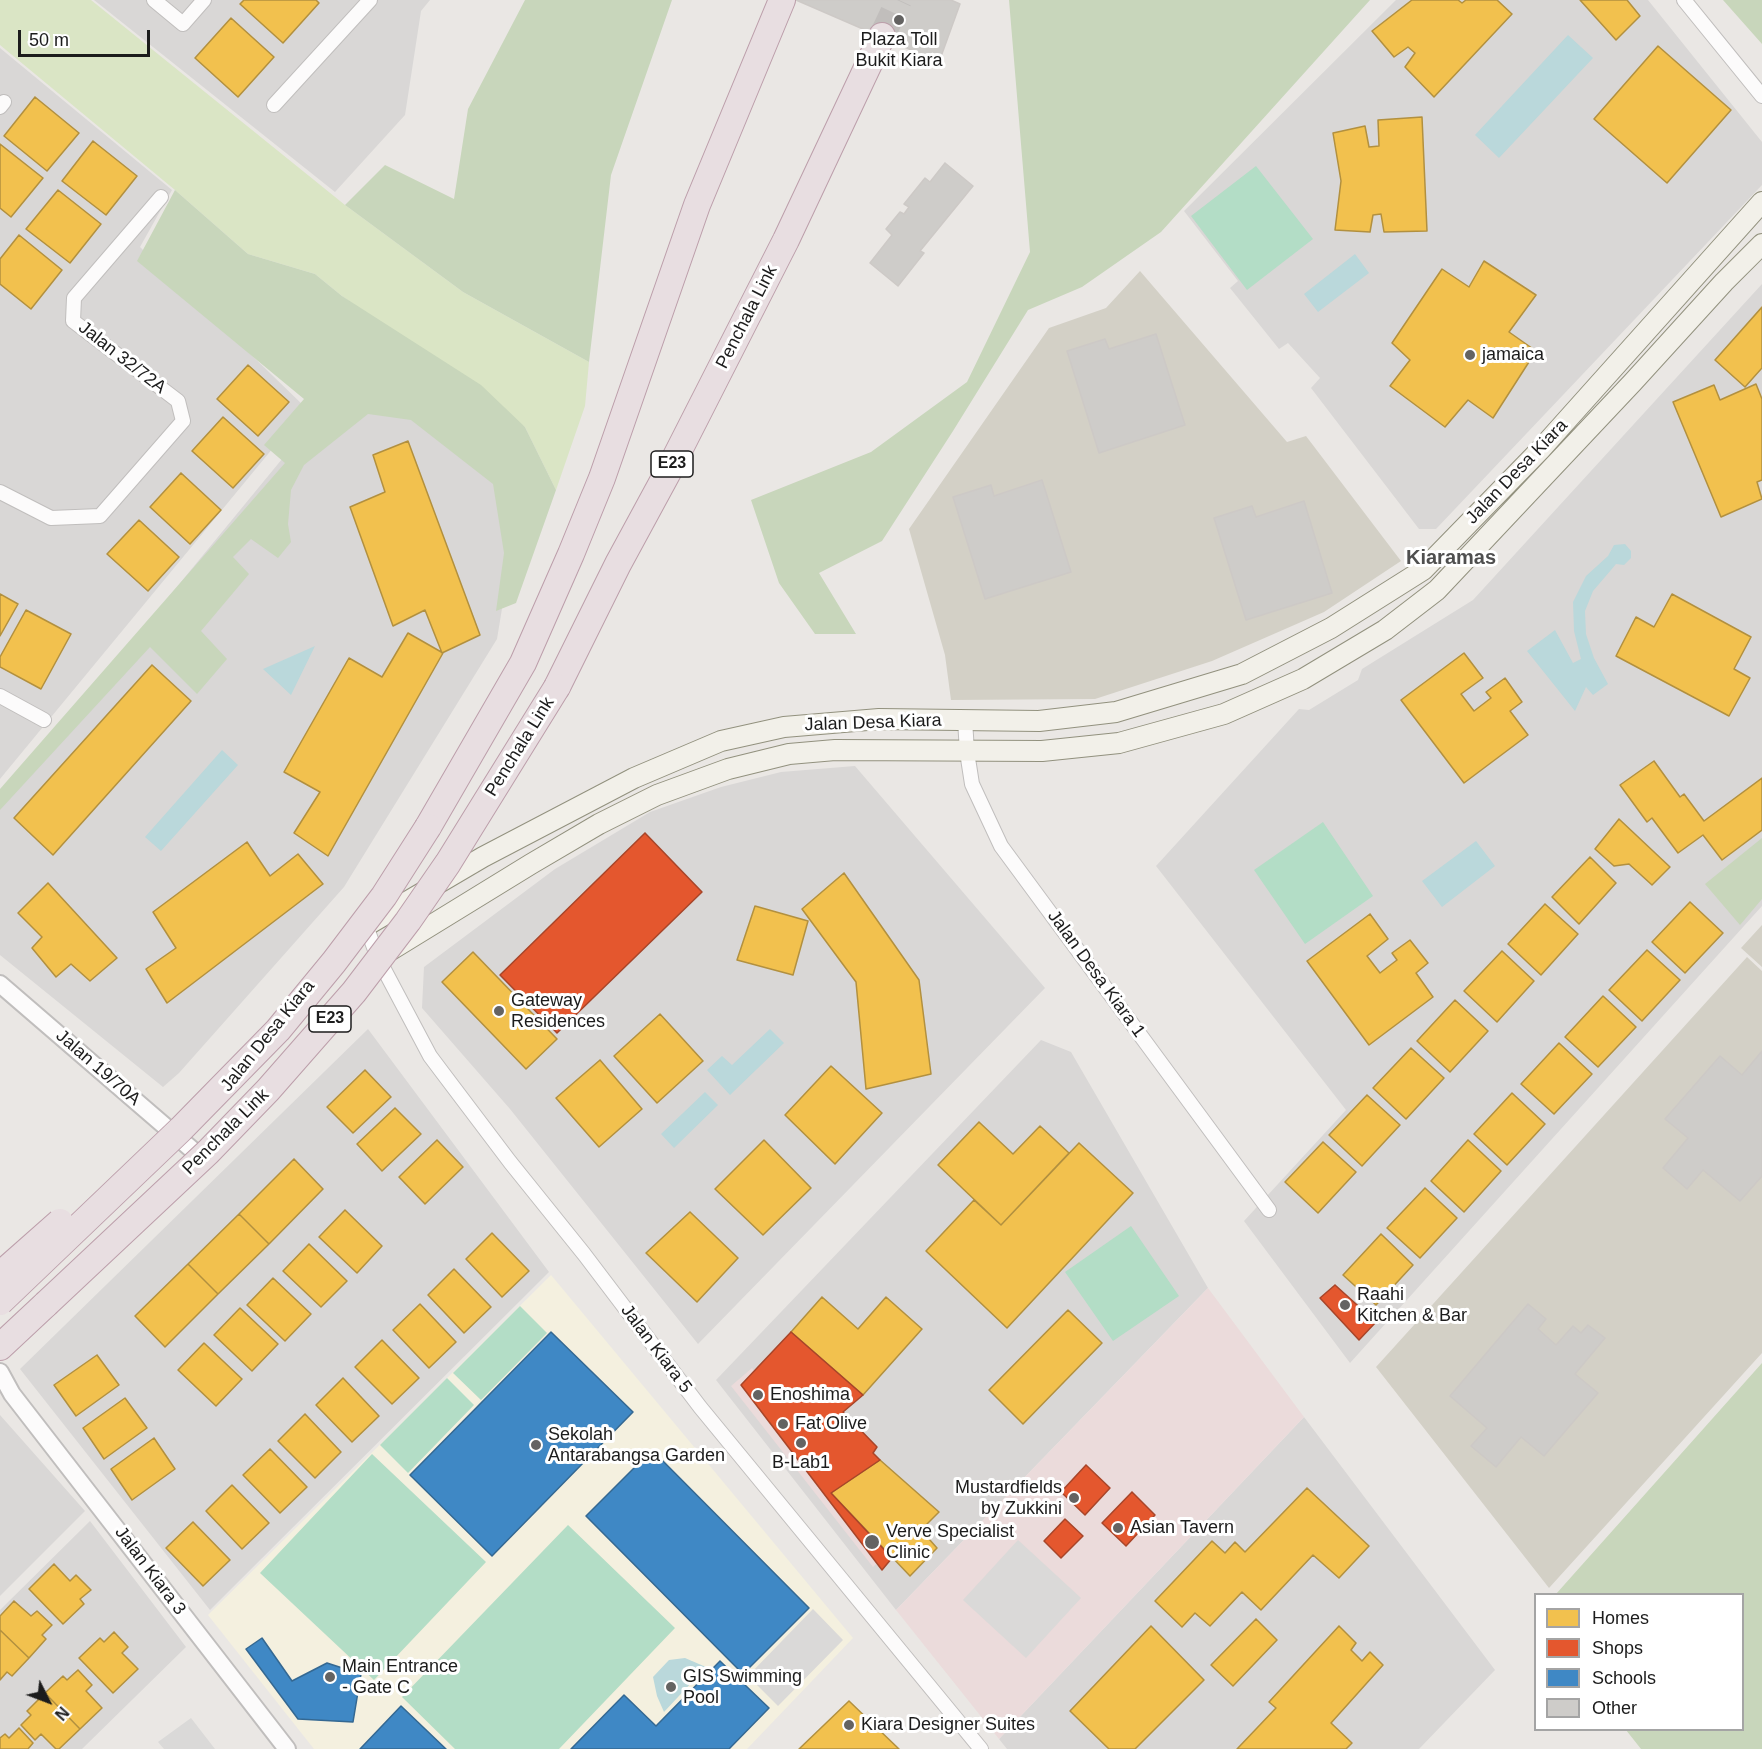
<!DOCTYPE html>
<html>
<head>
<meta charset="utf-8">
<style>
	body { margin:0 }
	#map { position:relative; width:1762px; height:1749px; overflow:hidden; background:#eae7e4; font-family:Arial,sans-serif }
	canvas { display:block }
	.legend { position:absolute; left:1534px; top:1593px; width:210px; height:138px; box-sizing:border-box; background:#fff; border:2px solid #a4a4a4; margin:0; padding:8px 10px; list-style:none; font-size:18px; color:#1c1c1c }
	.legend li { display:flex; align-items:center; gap:12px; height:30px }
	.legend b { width:30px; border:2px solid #a4a4a4 }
	.north { position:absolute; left:18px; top:1671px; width:60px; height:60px; -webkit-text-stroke:4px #fff; paint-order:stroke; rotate:132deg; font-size:16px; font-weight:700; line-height:24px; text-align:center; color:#1c1c1c }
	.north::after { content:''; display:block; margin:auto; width:21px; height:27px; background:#1c1c1c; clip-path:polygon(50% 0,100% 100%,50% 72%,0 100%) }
	.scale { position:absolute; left:18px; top:30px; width:132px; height:27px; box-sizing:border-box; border:3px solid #1c1c1c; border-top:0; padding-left:8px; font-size:18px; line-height:21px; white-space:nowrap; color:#1c1c1c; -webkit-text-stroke:4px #fff; paint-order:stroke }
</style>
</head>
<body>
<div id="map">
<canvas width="1762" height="1749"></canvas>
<ul class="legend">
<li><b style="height:16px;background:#f2c14e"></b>Homes</li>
<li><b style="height:16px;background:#e4572e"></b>Shops</li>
<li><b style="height:16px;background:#3f88c5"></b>Schools</li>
<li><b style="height:16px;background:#ceccc9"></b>Other</li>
</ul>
<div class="north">N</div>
<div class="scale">50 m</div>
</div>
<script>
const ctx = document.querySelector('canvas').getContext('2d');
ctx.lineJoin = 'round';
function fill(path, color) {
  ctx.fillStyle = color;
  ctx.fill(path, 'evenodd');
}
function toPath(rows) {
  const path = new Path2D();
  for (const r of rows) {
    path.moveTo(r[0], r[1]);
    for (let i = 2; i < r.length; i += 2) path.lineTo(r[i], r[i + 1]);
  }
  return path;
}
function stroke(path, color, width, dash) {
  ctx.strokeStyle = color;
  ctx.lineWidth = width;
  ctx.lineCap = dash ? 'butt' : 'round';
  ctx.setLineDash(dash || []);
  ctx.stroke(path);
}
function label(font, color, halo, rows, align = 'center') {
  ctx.font = font + ' Arial,sans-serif';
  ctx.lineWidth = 6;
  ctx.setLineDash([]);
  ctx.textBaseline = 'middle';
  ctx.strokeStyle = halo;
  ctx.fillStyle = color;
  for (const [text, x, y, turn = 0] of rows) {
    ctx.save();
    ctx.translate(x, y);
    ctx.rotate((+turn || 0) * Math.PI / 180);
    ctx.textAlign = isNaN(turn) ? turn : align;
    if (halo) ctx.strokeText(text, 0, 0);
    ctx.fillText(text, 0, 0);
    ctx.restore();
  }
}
fill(toPath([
	[94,0,430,0,421,11,405,115,335,192],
	[1396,0,1648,0,1762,142,1762,185,1436,529,1419,529,1311,388,1320,378,1288,343,1279,349,1230,288,1238,281,1184,211],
	[0,48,172,190,140,247,306,408,0,779],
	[1762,284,1762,906,1350,1363,1244,1221,1346,1110,1156,866,1299,709,1309,710,1358,680,1362,669,1473,600],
	[402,394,525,469,497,639,344,887,179,1073,163,1087,0,955,0,802,296,442],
	[855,766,1045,988,698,1344,510,1109,422,1008,424,967,555,869,650,812,721,787,781,772],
	[368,1029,549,1272,210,1610,20,1369],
	[1041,1040,1071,1052,1208,1288,896,1610,716,1380],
	[0,1415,85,1511,0,1596],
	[1304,1417,1495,1670,1419,1749,1007,1749,999,1739],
	[90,1521,186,1647,82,1749,0,1749,0,1610]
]), '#d9d7d6');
fill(toPath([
	[1208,1288,1304,1417,999,1739,896,1610],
	[752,1368,896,1546,873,1567,731,1386]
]), '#ebdbdb');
fill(toPath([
	[551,1275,853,1638,747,1749,314,1749,208,1615]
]), '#f4f0df');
fill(toPath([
	[1140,271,1287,442,1306,436,1401,561,1324,612,1212,661,1095,699,951,700,945,655,909,529,1049,328,1106,308],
	[1762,925,1762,967,1741,948],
	[1747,957,1762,971,1762,1353,1549,1588,1376,1367]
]), '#d3d0c6');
fill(toPath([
	[0,0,91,0,345,205,463,292,589,362,585,406,556,490,525,427,342,296,315,274,248,254,175,190,0,45]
]), '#dae5c5');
fill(toPath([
	[525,0,672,0,611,175,589,362,463,292,345,205,385,165,454,199,468,109],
	[1009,0,1370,0,1161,232,1082,287,1028,310,953,431,882,541,819,573,856,634,815,634,779,583,751,500,871,452,967,382,1030,252],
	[1723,0,1762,0,1762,44],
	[175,190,248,254,315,274,342,296,481,385,525,427,556,490,516,603,496,611,504,553,493,484,411,420,368,414,304,465,291,490,288,524,291,542,278,558,251,539,233,557,249,574,201,631,227,659,197,694,150,647,0,810,0,789,285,463,264,445,304,399,137,261],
	[1762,838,1762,899,1740,925,1705,884],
	[1762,1363,1762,1749,1641,1749,1626,1730,1742,1730,1742,1594,1556,1594]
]), '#c8d6bb');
fill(toPath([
	[1256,166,1313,239,1247,290,1191,216],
	[1323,822,1373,896,1305,944,1254,870],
	[1131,1226,1179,1296,1113,1341,1065,1272],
	[520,1306,547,1333,481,1400,453,1373],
	[447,1378,474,1405,408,1473,380,1445],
	[372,1454,486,1562,374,1680,260,1573],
	[568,1525,675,1628,559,1749,455,1749,402,1697]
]), '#b3ddc6');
fill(toPath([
	[1018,1540,1081,1598,1026,1658,963,1600],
	[813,1609,843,1640,778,1706,748,1676],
	[191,1718,215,1749,164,1749,158,1742]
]), '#dad9d8');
fill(toPath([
	[1568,35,1593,58,1499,158,1475,135],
	[1355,254,1369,273,1318,312,1304,294],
	[1625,544,1631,551,1631,558,1624,565,1616,564,1611,570,1593,591,1585,611,1586,634,1594,658,1608,684,1593,695,1586,687,1575,711,1527,651,1555,630,1573,663,1581,659,1574,631,1573,602,1586,576,1608,556,1614,545],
	[315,646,291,695,263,669],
	[222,750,238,765,161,851,145,837],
	[1476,841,1495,866,1442,907,1422,881],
	[770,1029,784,1043,730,1095,707,1070,722,1056,732,1065],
	[705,1092,718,1105,674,1148,661,1134],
	[685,1658,706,1667,664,1712,657,1696,653,1677,669,1660]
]), '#bad8db');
const homes = toPath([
	[244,0,316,0,319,3,283,43,240,4,244,0],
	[1412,0,1458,0,1462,3,1466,0,1497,0,1512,14,1434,97,1405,67,1415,53,1408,47,1394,57,1372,31,1412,0],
	[1580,0,1627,0,1640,16,1616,40,1580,0],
	[231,18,274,57,238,97,195,58,231,18],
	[1658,46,1731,110,1667,183,1594,119,1658,46],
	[35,97,79,133,47,171,4,136,35,97],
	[1422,117,1427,231,1384,232,1381,214,1373,215,1370,232,1335,230,1341,181,1333,133,1365,126,1369,147,1379,146,1378,120,1422,117],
	[93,141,137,176,106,215,62,181,93,141],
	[0,144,43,178,11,217,0,208,0,144],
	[58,190,101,224,70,263,26,229,58,190],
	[19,235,62,270,31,309,0,284,0,259,19,235],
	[1484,261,1536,295,1509,332,1536,351,1493,418,1468,400,1445,427,1390,386,1410,360,1392,343,1442,269,1469,287,1484,261],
	[1762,307,1762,368,1745,387,1715,360,1762,307],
	[248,365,289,402,258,436,217,399,248,365],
	[1756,384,1762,399,1762,480,1757,482,1762,499,1721,517,1673,402,1714,385,1720,400,1756,384],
	[223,417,264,454,233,488,192,451,223,417],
	[408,441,480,635,442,653,425,610,393,626,350,507,385,492,373,455,408,441],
	[181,473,221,510,190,544,150,507,181,473],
	[139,520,179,557,148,591,107,554,139,520],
	[0,594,18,604,0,636,0,594],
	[1672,594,1751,637,1734,669,1750,678,1729,716,1616,656,1636,617,1654,627,1672,594],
	[26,610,71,634,41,689,0,667,0,657,26,610],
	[408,633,443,653,328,856,294,833,320,792,284,772,349,658,382,677,408,633],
	[1464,653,1483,678,1461,694,1474,711,1491,698,1486,692,1505,678,1522,702,1510,711,1528,735,1464,783,1401,700,1464,653],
	[152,665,191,701,53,855,14,818,152,665],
	[1654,761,1680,797,1684,794,1704,821,1762,778,1762,830,1722,860,1703,835,1678,853,1652,818,1647,822,1620,785,1654,761],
	[1619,819,1670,867,1652,885,1629,864,1614,866,1595,849,1619,819],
	[247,842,270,876,298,854,323,884,167,1003,146,969,176,948,153,912,247,842],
	[1590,857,1616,883,1579,924,1552,897,1590,857],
	[844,873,919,980,931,1074,866,1089,856,982,802,909,844,873],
	[48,883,117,958,90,981,71,964,56,977,32,948,42,937,18,913,48,883],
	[1690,902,1723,933,1685,973,1652,942,1690,902],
	[1545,904,1578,934,1541,975,1508,944,1545,904],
	[755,906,808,921,793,975,737,960,755,906],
	[1370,914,1388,939,1367,956,1380,973,1397,960,1392,953,1410,940,1428,963,1416,973,1433,997,1369,1045,1307,961,1370,914],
	[1647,950,1680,980,1642,1021,1609,990,1647,950],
	[1502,951,1534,981,1497,1022,1464,991,1502,951],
	[473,952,557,1039,526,1069,442,982,473,952],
	[1603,996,1636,1027,1598,1067,1565,1037,1603,996],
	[1455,1000,1488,1031,1450,1072,1417,1041,1455,1000],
	[660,1014,703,1061,657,1103,614,1056,660,1014],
	[1559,1043,1592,1074,1554,1114,1521,1084,1559,1043],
	[1411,1048,1444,1078,1406,1119,1373,1088,1411,1048],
	[600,1060,642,1109,599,1147,556,1098,600,1060],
	[831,1066,882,1113,835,1164,785,1115,831,1066],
	[365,1070,391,1097,353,1133,327,1107,365,1070],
	[1512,1093,1545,1124,1507,1165,1474,1134,1512,1093],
	[1367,1095,1400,1125,1362,1166,1329,1135,1367,1095],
	[395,1108,421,1134,382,1171,357,1144,395,1108],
	[979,1122,1013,1154,1040,1126,1069,1153,1001,1225,938,1165,979,1122],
	[437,1140,463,1167,425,1204,399,1177,437,1140],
	[764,1140,811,1188,763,1235,715,1189,764,1140],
	[1468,1140,1501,1171,1464,1212,1431,1181,1468,1140],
	[1323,1142,1356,1172,1318,1213,1285,1182,1323,1142],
	[1079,1143,1133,1193,1007,1328,926,1251,974,1200,1001,1225,1079,1143],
	[294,1159,323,1189,269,1244,239,1214,294,1159],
	[1425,1188,1457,1218,1420,1258,1387,1228,1425,1188],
	[345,1210,382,1246,357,1273,319,1237,345,1210],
	[690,1212,738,1258,697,1302,646,1253,690,1212],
	[239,1214,269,1244,218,1294,188,1264,239,1214],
	[492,1233,529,1271,502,1297,466,1259,492,1233],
	[1381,1234,1413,1265,1376,1305,1343,1275,1381,1234],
	[309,1244,347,1281,321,1307,283,1271,309,1244],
	[188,1264,218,1294,165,1347,135,1316,188,1264],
	[454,1269,491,1307,464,1333,428,1295,454,1269],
	[273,1278,311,1314,285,1341,247,1305,273,1278],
	[822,1297,858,1329,886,1297,922,1329,863,1395,791,1332,822,1297],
	[420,1304,456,1342,429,1368,393,1330,420,1304],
	[240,1308,278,1344,252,1371,214,1335,240,1308],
	[1068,1310,1102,1343,1023,1424,989,1390,1068,1310],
	[382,1340,419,1378,392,1404,355,1367,382,1340],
	[204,1343,242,1379,216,1406,178,1370,204,1343],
	[97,1355,119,1385,76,1416,54,1385,97,1355],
	[343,1378,379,1416,352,1442,316,1405,343,1378],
	[125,1398,147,1428,104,1459,83,1428,125,1398],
	[305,1414,341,1452,315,1478,278,1441,305,1414],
	[154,1438,175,1469,132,1500,111,1469,154,1438],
	[270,1449,307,1487,280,1513,243,1475,270,1449],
	[880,1460,939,1512,921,1530,937,1548,910,1576,831,1493,880,1460],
	[232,1485,269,1523,242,1549,206,1511,232,1485],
	[1307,1488,1369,1546,1339,1578,1313,1555,1261,1610,1242,1592,1210,1626,1195,1613,1182,1627,1155,1601,1212,1541,1225,1553,1235,1542,1245,1552,1307,1488],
	[193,1522,230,1560,203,1586,166,1548,193,1522],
	[54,1564,70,1581,76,1575,91,1590,80,1599,84,1604,63,1624,29,1589,54,1564],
	[14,1601,31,1616,37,1611,52,1625,42,1635,46,1639,29,1658,0,1630,0,1616,14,1601],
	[1256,1619,1277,1640,1233,1686,1211,1665,1256,1619],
	[1151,1626,1204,1680,1135,1749,1109,1749,1070,1711,1151,1626],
	[1339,1626,1356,1643,1351,1650,1362,1661,1370,1652,1383,1665,1331,1723,1352,1743,1346,1749,1237,1749,1276,1708,1269,1702,1339,1626],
	[0,1630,29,1658,12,1676,7,1672,0,1680,0,1630],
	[114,1632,128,1647,122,1653,138,1669,113,1693,79,1658,100,1638,104,1642,114,1632],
	[78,1670,92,1685,86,1691,102,1708,80,1729,45,1693,63,1676,67,1680,78,1670],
	[45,1693,80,1729,59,1749,56,1749,41,1734,35,1740,21,1725,31,1715,27,1711,45,1693],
	[849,1701,899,1749,799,1749,849,1701],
	[19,1728,33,1743,28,1749,0,1749,0,1738,5,1734,9,1738,19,1728]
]);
fill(homes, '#f2c14e');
stroke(homes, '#b2903f', 1.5);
const shops = toPath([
	[645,833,702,892,557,1033,500,975,645,833],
	[1335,1285,1376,1322,1359,1340,1320,1298,1335,1285],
	[791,1332,863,1395,843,1412,877,1447,873,1453,880,1460,831,1493,892,1558,882,1570,741,1385,791,1332],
	[1086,1465,1110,1488,1085,1515,1061,1492,1086,1465],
	[1132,1492,1155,1515,1126,1546,1102,1523,1132,1492],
	[1065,1519,1083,1536,1061,1558,1044,1541,1065,1519]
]);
fill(shops, '#e4572e');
stroke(shops, '#a84529', 1.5);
const schools = toPath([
	[551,1332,633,1412,492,1556,410,1475,551,1332],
	[652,1450,809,1608,743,1674,586,1516,652,1450],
	[262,1638,292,1681,327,1663,361,1674,353,1722,298,1719,246,1649,262,1638],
	[720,1661,769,1708,729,1749,571,1749,624,1695,656,1726,720,1661],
	[401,1706,446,1749,360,1749,401,1706]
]);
fill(schools, '#3f88c5');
stroke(schools, '#346892', 1.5);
const building = toPath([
	[796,0,951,0,960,4,939,62,796,0],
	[945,163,973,186,920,251,924,253,898,286,870,263,892,235,886,229,900,212,904,214,909,207,904,204,925,178,930,182,945,163],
	[1156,334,1185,425,1099,453,1067,351,1105,339,1109,349,1156,334],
	[1042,480,1071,572,985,599,953,497,991,485,994,496,1042,480],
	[1304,501,1332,593,1246,620,1214,518,1252,506,1256,517,1304,501],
	[1762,1051,1762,1176,1740,1201,1703,1170,1687,1189,1663,1168,1688,1138,1665,1119,1720,1056,1742,1075,1762,1051],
	[1528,1304,1546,1319,1538,1329,1556,1345,1573,1326,1581,1333,1588,1325,1605,1338,1575,1374,1598,1393,1544,1456,1521,1437,1496,1467,1471,1446,1487,1428,1450,1396,1528,1304]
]);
fill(building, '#ceccc9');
stroke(building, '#cdc9c6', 1.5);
stroke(toPath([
	[882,36,899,0]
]), '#c1bebc', 26, [26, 13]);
const minor = toPath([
	[154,0,183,24,204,0],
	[1684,0,1762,96],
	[274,105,370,0],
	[0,107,4,102],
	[0,492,51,518,100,516,183,421,178,401,73,321,74,298,161,197],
	[0,696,44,720],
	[965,720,967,752,972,784,1001,846,1269,1210],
	[366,926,378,958,430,1056,442,1072,510,1162,584,1254,700,1407,981,1749]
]);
const tertiary = toPath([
	[0,984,196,1153],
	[0,1372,12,1394,287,1749]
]);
const secondary = toPath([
	[364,927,483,857,634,778,721,741,784,727,879,719,1039,721,1116,712,1242,674,1302,643,1331,628,1423,570,1540,450,1762,202],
	[391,950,531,864,599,824,657,795,728,769,789,754,835,750,1042,751,1119,743,1224,714,1303,679,1385,630,1437,590,1633,382,1724,282,1762,244]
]);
const motorway = toPath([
	[557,687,618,564,669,470,786,240,882,36],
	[428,827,523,663,571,554,602,478,697,205,782,0],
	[0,1347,46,1304]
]);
stroke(minor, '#c0bebd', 16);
stroke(tertiary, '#c0bebd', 20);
stroke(secondary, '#92917e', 22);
stroke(motorway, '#bc9eaa', 28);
stroke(minor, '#fcfbfb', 14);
stroke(tertiary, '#fcfbfb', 16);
stroke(secondary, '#f2f0e9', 20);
stroke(motorway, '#e8dee1', 26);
const motorwayBridge = toPath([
	[0,1275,60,1222],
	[0,1302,181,1129,278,1030,334,962,384,896,428,827],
	[46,1304,208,1152,268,1090,354,992,408,921,448,863,557,687]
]);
stroke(motorwayBridge, '#bc9eaa', 28, []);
stroke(motorwayBridge, '#e8dee1', 26);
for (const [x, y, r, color] of [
	[899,20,6,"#646362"],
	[1470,355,6,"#646362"],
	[499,1011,6,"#646362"],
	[1345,1305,6,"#646362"],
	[758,1395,6,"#646362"],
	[783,1424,6,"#646362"],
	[801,1443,6,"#646362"],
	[536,1445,6,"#646362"],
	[1074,1498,6,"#646362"],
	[1118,1528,6,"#646362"],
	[872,1542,8,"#646362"],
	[330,1677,6,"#646362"],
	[671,1687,6,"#646362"],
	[849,1725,6,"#646362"]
]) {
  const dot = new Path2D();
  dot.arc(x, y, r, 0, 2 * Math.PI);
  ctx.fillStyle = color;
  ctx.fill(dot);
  stroke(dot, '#fff', 2);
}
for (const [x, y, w] of [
	[672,464,42],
	[330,1019,42]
]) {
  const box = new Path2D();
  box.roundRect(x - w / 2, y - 13, w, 26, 4.5);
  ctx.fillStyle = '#fff';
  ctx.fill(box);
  stroke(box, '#1c1c1c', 1.5);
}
label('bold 16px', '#1c1c1c', null, [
	["E23",672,464],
	["E23",330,1019]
]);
label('18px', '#1c1c1c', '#fff', [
	["Plaza Toll",899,40,"center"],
	["Bukit Kiara",899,61,"center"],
	["jamaica",1482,355],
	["Gateway",511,1001],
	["Residences",511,1022],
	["Raahi",1357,1295],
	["Kitchen & Bar",1357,1316],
	["Enoshima",770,1395],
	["Fat Olive",795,1424],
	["Sekolah",548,1435],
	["Antarabangsa Garden",548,1456],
	["B-Lab1",801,1463,"center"],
	["Mustardfields",1062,1488,"right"],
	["by Zukkini",1062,1509,"right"],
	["Asian Tavern",1130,1528],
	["Verve Specialist",886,1532],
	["Clinic",886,1553],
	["Main Entrance",342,1667],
	["- Gate C",342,1688],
	["GIS Swimming",683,1677],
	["Pool",683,1698],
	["Kiara Designer Suites",861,1725]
], 'left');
label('18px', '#1c1c1c', '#fff', [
	["Penchala Link",747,317,-63],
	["Jalan 32/72A",122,358,38],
	["Jalan Desa Kiara",1517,472,-46],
	["Jalan Desa Kiara",873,723,-2],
	["Penchala Link",520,747,-58],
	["Jalan Desa Kiara 1",1096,974,54],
	["Jalan Desa Kiara",268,1036,-51],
	["Jalan 19/70A",98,1068,41],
	["Penchala Link",226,1132,-45],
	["Jalan Kiara 5",656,1349,53],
	["Jalan Kiara 3",150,1571,53]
]);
label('bold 20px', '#4f4f4f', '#fff', [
	["Kiaramas",1451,558]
]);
</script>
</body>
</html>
